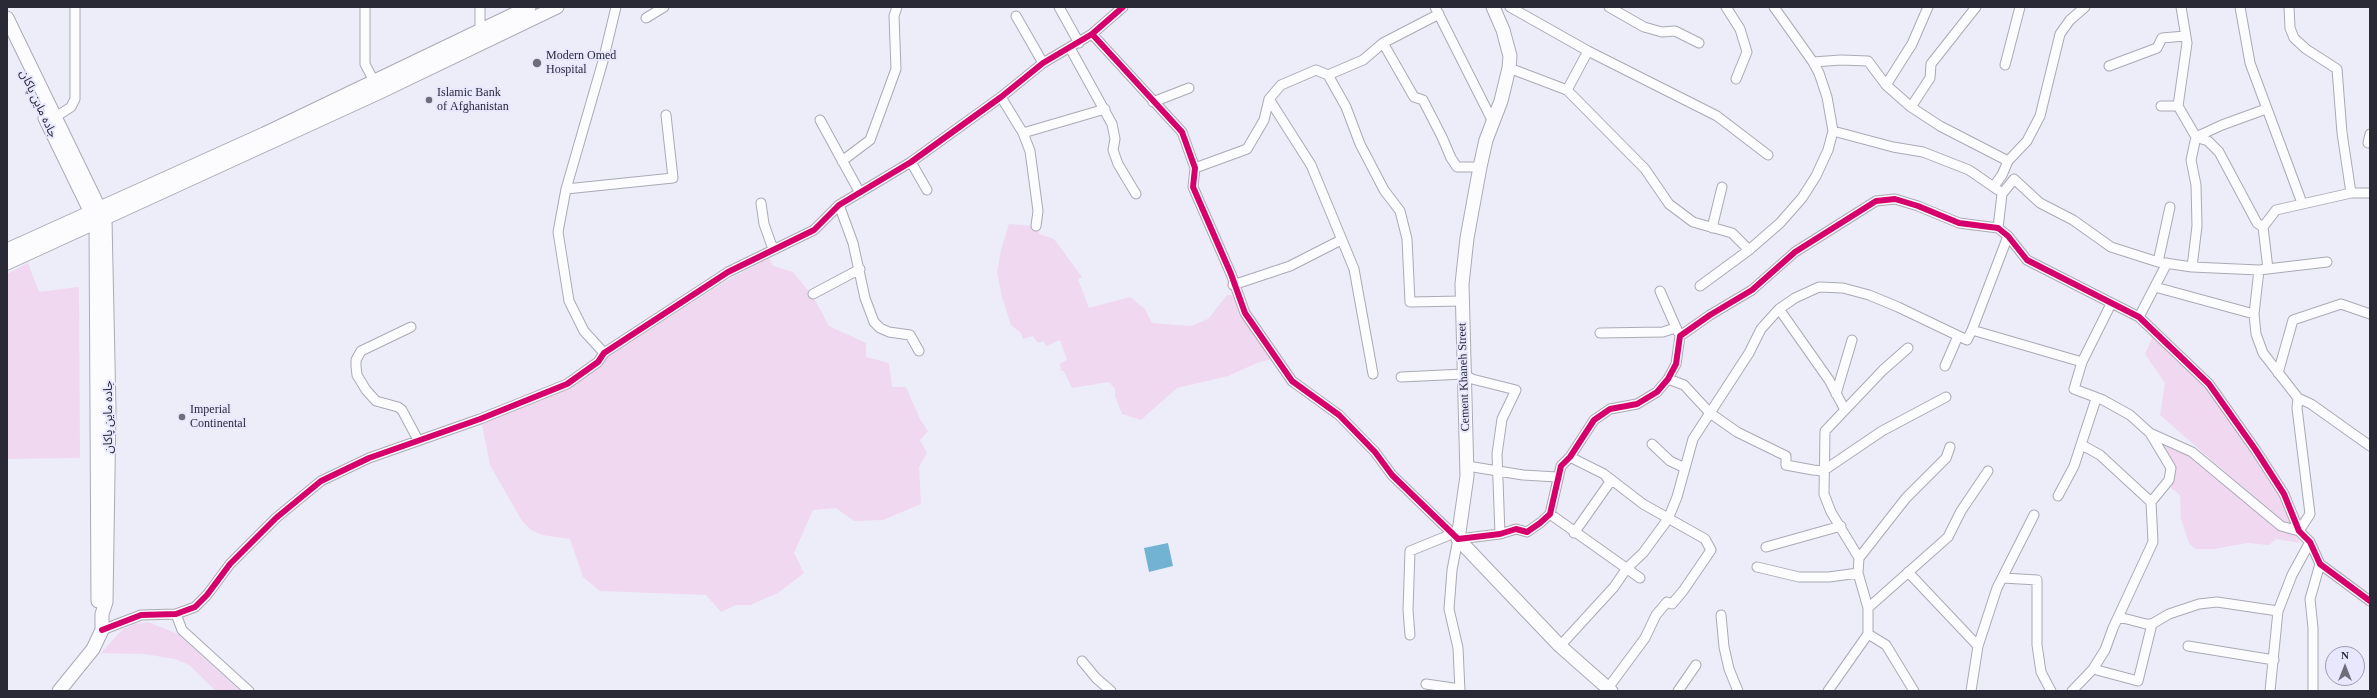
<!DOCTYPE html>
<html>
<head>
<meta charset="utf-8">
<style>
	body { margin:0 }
	#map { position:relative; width:2377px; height:698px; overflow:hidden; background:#ecedf9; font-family:"Times New Roman",serif }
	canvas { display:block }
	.frame { position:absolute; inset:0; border:8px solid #2a2a37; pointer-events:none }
	.north { position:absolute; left:2325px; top:646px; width:40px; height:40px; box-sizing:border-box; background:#e7e8fe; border:1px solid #9b9cae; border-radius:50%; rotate:0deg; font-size:11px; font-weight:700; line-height:16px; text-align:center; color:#2a2a37 }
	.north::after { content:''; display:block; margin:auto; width:14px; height:18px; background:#6e6e7b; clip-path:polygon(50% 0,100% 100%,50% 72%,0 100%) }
</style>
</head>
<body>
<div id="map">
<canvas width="2377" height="698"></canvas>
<div class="frame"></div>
<div class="north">N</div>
</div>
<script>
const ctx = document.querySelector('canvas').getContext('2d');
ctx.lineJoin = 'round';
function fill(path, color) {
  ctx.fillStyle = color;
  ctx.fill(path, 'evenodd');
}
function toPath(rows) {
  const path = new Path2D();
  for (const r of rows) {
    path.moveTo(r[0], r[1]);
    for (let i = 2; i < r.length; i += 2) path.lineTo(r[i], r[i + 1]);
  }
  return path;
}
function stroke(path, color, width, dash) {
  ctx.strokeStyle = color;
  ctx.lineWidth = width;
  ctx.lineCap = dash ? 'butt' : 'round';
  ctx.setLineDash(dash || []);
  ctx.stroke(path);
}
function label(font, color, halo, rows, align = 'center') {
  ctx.font = font + ' "Times New Roman","Noto Sans Arabic",serif';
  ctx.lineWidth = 4;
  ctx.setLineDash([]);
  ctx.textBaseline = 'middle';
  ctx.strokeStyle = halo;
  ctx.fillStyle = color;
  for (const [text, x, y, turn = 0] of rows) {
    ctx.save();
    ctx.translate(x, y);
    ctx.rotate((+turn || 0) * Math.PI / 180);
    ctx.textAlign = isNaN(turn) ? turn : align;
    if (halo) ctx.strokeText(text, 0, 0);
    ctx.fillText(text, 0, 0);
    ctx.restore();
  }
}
fill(toPath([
	[1009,224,1034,226,1034,230,1039,230,1039,234,1054,239,1082,277,1078,279,1089,308,1130,297,1145,309,1152,323,1191,326,1208,319,1227,295,1237,295,1276,358,1257,363,1228,376,1177,388,1141,420,1122,414,1115,396,1115,389,1109,382,1072,388,1064,371,1061,371,1060,364,1067,360,1060,340,1046,346,1044,341,1038,343,1033,336,1023,339,1021,333,1011,325,1002,297,997,273,1001,250],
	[769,258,773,266,793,272,814,298,829,326,866,343,866,357,889,363,892,387,906,387,920,419,928,431,920,440,927,453,919,467,921,504,883,520,854,521,836,508,813,510,794,553,804,573,778,593,750,605,736,605,721,612,706,595,600,591,583,577,570,539,542,535,531,530,522,521,490,465,482,424,569,388,589,375,605,359,724,282],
	[28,263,39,292,79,287,80,458,7,459,7,274],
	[2153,336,2191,370,2245,441,2282,494,2290,523,2280,520,2160,415,2165,383,2145,354],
	[2161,441,2187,455,2278,529,2294,534,2300,543,2276,539,2269,545,2247,543,2214,549,2195,549,2189,543,2181,519,2180,495,2171,488,2176,468],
	[148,622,178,634,240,691,216,691,189,665,175,659,144,654,101,653,122,630,134,624]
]), '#f0d8f0');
fill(toPath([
	[1168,543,1173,566,1149,572,1144,548]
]), '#72b2d2');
const street = toPath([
	[365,7,365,64,376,85],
	[480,7,480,32],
	[1059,7,1079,43],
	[1435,7,1493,122],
	[1510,7,1588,51,1717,116,1768,155],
	[1609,7,1644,27,1662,32,1675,31,1699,43],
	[1726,7,1740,29,1747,52,1736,79],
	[2240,7,2250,63,2302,203],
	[2289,7,2290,28,2294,38,2306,49,2337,69,2342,133,2351,193],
	[1016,16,1043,63],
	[646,18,664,7],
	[1092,34,1182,132,1195,168,1193,187,1231,274,1245,313,1292,381,1339,415,1375,452,1392,475,1458,539,1500,534,1516,529,1527,532,1540,523,1550,514,1561,466,1570,457,1594,420,1610,409,1637,404,1657,392,1668,379,1676,364,1680,336,1710,315,1752,290,1795,252,1876,201,1895,199,1918,206,1959,223,1998,228,2008,236,2027,260,2139,317,2209,384,2255,449,2284,494,2299,531,2310,542,2320,564,2370,601],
	[1383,43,1414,97,1423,100,1442,137,1451,158,1457,167,1480,167],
	[1070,48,1112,124,1115,139,1113,150,1118,164,1136,194],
	[1588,51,1567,90,1645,169,1669,204,1693,222,1732,233,1749,250],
	[1813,62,1841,60,1868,61,1886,85,1911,107,1940,126,2008,161],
	[2005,65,2020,7],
	[2109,66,2157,48,2162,38,2185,36],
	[1509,68,1567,90],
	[1328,75,1346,107,1360,144,1384,190,1400,211,1407,239,1410,302,1462,301],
	[1886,85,1912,44,1928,7],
	[1001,97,1023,133,1030,151,1038,211,1036,226],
	[1269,99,1311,165,1354,269,1373,374],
	[1153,102,1189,88],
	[2161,106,2178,106,2187,43,2181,7],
	[2178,106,2196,137,2191,160,2196,185,2197,226,2192,267],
	[1911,107,1930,78,1931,64,1976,7],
	[54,118,71,107,75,99,75,7],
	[820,120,860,193],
	[1833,131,1893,147,1923,152,1969,170,1998,190],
	[1023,133,1105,109],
	[2196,137,2208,141,2219,152,2257,223,2263,227],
	[2196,137,2222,125,2266,109],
	[2368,143,2370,134],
	[842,161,870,140,896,69,894,16,897,7],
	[911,162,927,190],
	[1195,168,1247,149,1264,120,1269,99,1281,85,1316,70,1328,75,1363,60,1383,43,1439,14],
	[1994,186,2002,175,2008,161,2027,141,2040,116,2060,34,2070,20,2085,7],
	[566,189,673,178,666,115],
	[761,203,764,224,773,249],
	[839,205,853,243,865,298,874,322,880,328,889,332,910,335,919,351],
	[1712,228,1722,187],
	[1998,228,2002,194,2014,179,2040,203,2073,220,2111,247,2158,262,2192,267,2259,270,2327,262],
	[2158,262,2170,207],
	[2268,269,2263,227,2276,210,2351,193,2370,193],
	[2259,270,2254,314,2256,334,2263,353,2298,398,2311,404,2370,446],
	[1233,285,1290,266,1341,240],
	[1700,286,1749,250,1780,223,1802,198,1816,176,1828,150,1833,131,1827,97,1819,73,1813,62,1774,7],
	[2155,287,2254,314],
	[1660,291,1678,332],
	[813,294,860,269],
	[2111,304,2082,362,2074,389,2103,400,2130,415,2150,433,2192,452,2281,526,2299,531,2310,514,2297,408,2298,398],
	[1779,309,1829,380,1845,410],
	[2139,317,2167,263],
	[411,327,361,351,356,360,356,366,357,375,366,390,376,401,398,407,402,410,418,440],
	[1972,330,2008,236],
	[1600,333,1663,332,1675,328],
	[604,353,584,331,569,301,558,232,566,189,603,61,616,7],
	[1945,366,1958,336],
	[2278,373,2293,320,2341,304,2370,314],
	[1401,377,1464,374,1472,379,1516,390,1502,419,1497,454,1500,534],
	[1668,379,1684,385,1710,413,1737,432,1786,456,1786,465,1813,470,1823,471,1882,431,1946,397],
	[1836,394,1852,340],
	[1652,444,1670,461,1685,468],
	[2082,445,2100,455,2151,502],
	[1570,457,1604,474,1643,504,1705,539,1711,550,1683,591,1672,604,1667,602,1656,615,1645,638,1608,688],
	[1467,466,1523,475,1557,477],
	[2058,496,2074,466,2096,399],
	[1550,514,1640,578],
	[1574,533,1610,482,1605,475],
	[1458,539,1452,570,1449,609,1458,648,1460,691],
	[1766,547,1841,526],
	[1859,558,1906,498,1946,458,1950,447],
	[1757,567,1799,577,1829,577,1858,573],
	[1908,572,1978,646],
	[2003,578,2037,580,2037,645,2041,672,2051,691],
	[1868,608,1948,537,1961,511,1988,471],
	[176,614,182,630,249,691],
	[1721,615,1724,647,1729,669,1738,691],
	[2119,617,2146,624,2152,624,2169,614,2199,604,2217,602,2278,611],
	[102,630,141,615,176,614,195,607,207,595,230,564,276,518,321,481,369,458,480,419,567,384,598,362,604,353,728,272,814,230,839,205,911,162,1001,97,1043,63,1092,34,1123,7],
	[1868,634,1886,645,1914,691],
	[1410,635,1408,610,1410,551,1452,534],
	[1560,646,1614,587,1627,568,1643,553,1668,519,1677,497,1693,439,1749,353,1761,329,1779,309,1795,298,1819,287,1843,288,1869,295,1898,307,1967,340,1972,330,2082,362],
	[2188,646,2274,660],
	[1082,661,1096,678,1111,691],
	[2093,669,2138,681,2152,624],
	[1426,684,1460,689],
	[1678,691,1696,665],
	[1828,691,1868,634,1868,608,1858,573,1859,558,1831,512,1824,494,1825,431,1883,370,1908,348],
	[1971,691,1978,646,1997,588,2034,515],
	[2072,691,2093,669,2105,650,2113,628,2153,542,2151,502,2169,480,2171,468,2150,433],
	[2270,691,2278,611,2292,575,2310,542],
	[2313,691,2313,628,2310,599,2320,564]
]);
const secondary = toPath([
	[1493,7,1503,30,1510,56,1509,68,1501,101,1486,140,1480,167,1467,238,1462,284,1467,476,1458,539,1560,646,1611,691],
	[7,18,105,220,109,410,106,602,102,614,102,630,93,649,59,691],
	[45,118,96,223,98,601],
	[7,250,264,134,529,7],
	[7,263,380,92,557,7]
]);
stroke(street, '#a9aab5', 11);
stroke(secondary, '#a9aab5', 15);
stroke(street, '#fcfcfe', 9);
stroke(secondary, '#fcfcfe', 13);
stroke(toPath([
	[1092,34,1182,132,1195,168,1193,187,1231,274,1245,313,1292,381,1339,415,1375,452,1392,475,1458,539,1500,534,1516,529,1527,532,1540,523,1550,514,1561,466,1570,457,1594,420,1610,409,1637,404,1657,392,1668,379,1676,364,1680,336,1710,315,1752,290,1795,252,1876,201,1895,199,1918,206,1959,223,1998,228,2008,236,2027,260,2139,317,2209,384,2255,449,2284,494,2299,531,2310,542,2320,564,2370,601],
	[102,630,141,615,176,614,195,607,207,595,230,564,276,518,321,481,369,458,480,419,567,384,598,362,604,353,728,272,814,230,839,205,911,162,1001,97,1043,63,1092,34,1123,7]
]), '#d6006c', 6);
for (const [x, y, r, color] of [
	[537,63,5,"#6e6e7b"],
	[429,100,4,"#6e6e7b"],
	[182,417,4,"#6e6e7b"]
]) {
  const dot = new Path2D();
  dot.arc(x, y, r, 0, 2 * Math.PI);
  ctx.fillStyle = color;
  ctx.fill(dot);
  stroke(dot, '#e7e8fe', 1.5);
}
label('12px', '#2a2a37', '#e7e8fe', [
	["Modern Omed",546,56],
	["Hospital",546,70],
	["Islamic Bank",437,93],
	["of Afghanistan",437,107],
	["Imperial",190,410],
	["Continental",190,424]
], 'left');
label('12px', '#2a2a37', '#e7e8fe', [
	["جاده ماین پاکان",38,104,65],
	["Cement Khaneh Street",1464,377,-92],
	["جاده ماین پاکان",109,417,-90]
]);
</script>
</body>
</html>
